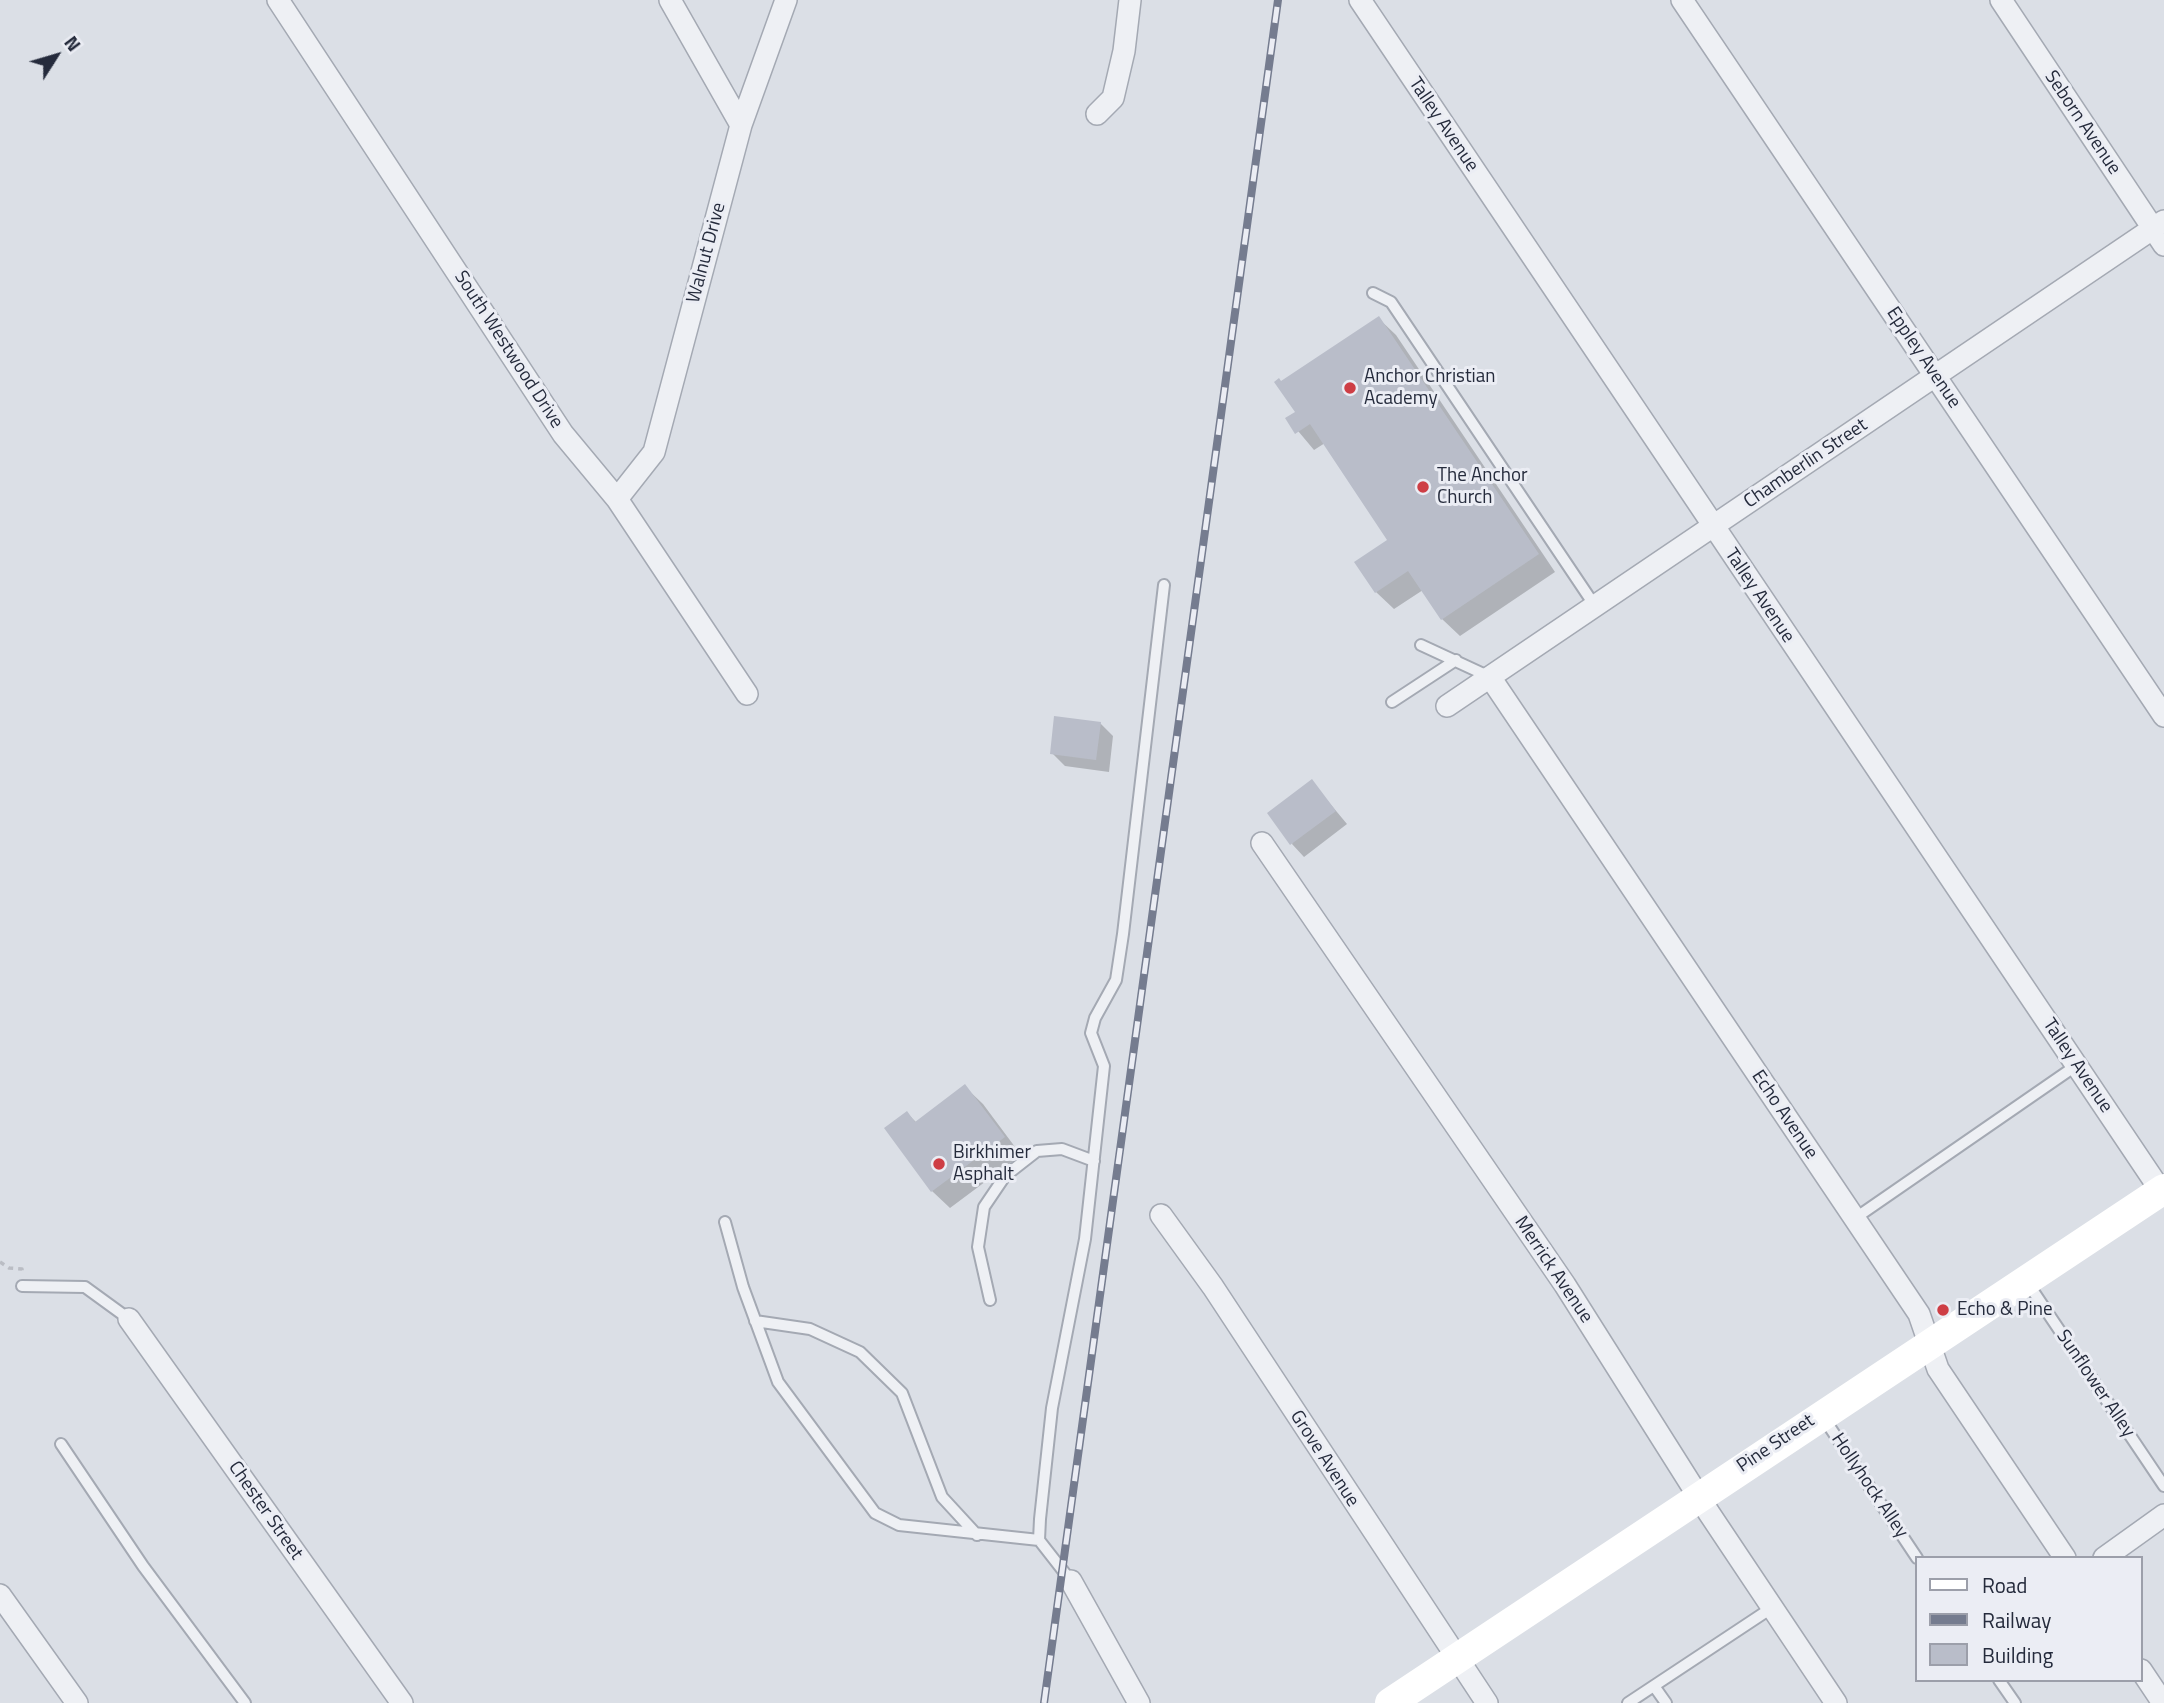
<!DOCTYPE html>
<html>
<head>
<meta charset="utf-8">
<style>
	body { margin:0 }
	#map { position:relative; width:2164px; height:1703px; overflow:hidden; background:#dbdfe6; font-family:"Titillium Web",sans-serif }
	canvas { display:block }
	.legend { position:absolute; left:1915px; top:1556px; width:228px; height:126px; box-sizing:border-box; background:#ebedf4; border:2px solid #9c9faa; margin:0; padding:9px 12px; list-style:none; font-size:21px; color:#252b3c }
	.legend li { display:flex; align-items:center; gap:14px; height:35px }
	.legend b { width:35px; border:2px solid #9c9faa }
	.north { position:absolute; left:21px; top:21px; width:70px; height:70px; -webkit-text-stroke:5px #ebedf4; paint-order:stroke; rotate:53deg; font-size:19px; font-weight:700; line-height:28px; text-align:center; color:#252b3c }
	.north::after { content:''; display:block; margin:auto; width:24px; height:32px; background:#252b3c; clip-path:polygon(50% 0,100% 100%,50% 72%,0 100%) }
</style>
</head>
<body>
<div id="map">
<canvas width="2164" height="1703"></canvas>
<ul class="legend">
<li><b style="height:9px;background:#fff"></b>Road</li>
<li><b style="height:9px;background:#757c8f"></b>Railway</li>
<li><b style="height:19px;background:#b9bdc9"></b>Building</li>
</ul>
<div class="north">N</div>
</div>
<script>
const ctx = document.querySelector('canvas').getContext('2d');
ctx.lineJoin = 'round';
function fill(path, color) {
  ctx.fillStyle = color;
  ctx.fill(path, 'evenodd');
}
function toPath(rows) {
  const path = new Path2D();
  for (const r of rows) {
    path.moveTo(r[0], r[1]);
    for (let i = 2; i < r.length; i += 2) path.lineTo(r[i], r[i + 1]);
  }
  return path;
}
function stroke(path, color, width, dash) {
  ctx.strokeStyle = color;
  ctx.lineWidth = width;
  ctx.lineCap = dash ? 'butt' : 'round';
  ctx.setLineDash(dash || []);
  ctx.stroke(path);
}
function label(font, color, halo, rows, align = 'center') {
  ctx.font = font + ' "Titillium Web",sans-serif';
  ctx.lineWidth = 6;
  ctx.setLineDash([]);
  ctx.textBaseline = 'middle';
  ctx.strokeStyle = halo;
  ctx.fillStyle = color;
  for (const [text, x, y, turn = 0] of rows) {
    ctx.save();
    ctx.translate(x, y);
    ctx.rotate((+turn || 0) * Math.PI / 180);
    ctx.textAlign = isNaN(turn) ? turn : align;
    if (halo) ctx.strokeText(text, 0, 0);
    ctx.fillText(text, 0, 0);
    ctx.restore();
  }
}
fill(toPath([
	[1378,318,1396,335,1555,572,1460,636,1442,619,1423,590,1394,609,1376,592,1390,540,1325,443,1314,450,1288,419,1297,412,1282,383],
	[1100,723,1113,736,1109,772,1065,766,1052,753],
	[1312,782,1347,824,1304,857,1292,844],
	[965,1087,983,1104,1021,1155,950,1208,932,1191,907,1113,917,1123]
]), '#0003');
fill(toPath([
	[1379,316,1539,554,1441,620,1408,571,1375,593,1354,562,1387,540,1310,424,1295,434,1285,418,1295,412,1274,382,1279,378,1281,381],
	[1054,716,1101,722,1096,760,1050,754],
	[1312,779,1336,811,1290,845,1267,813],
	[965,1084,1005,1137,931,1192,884,1128,907,1111,915,1122]
]), '#b9bdc9');
const lane = toPath([
	[1373,293,1391,302,1595,606],
	[1421,645,1490,677],
	[1392,702,1456,660],
	[1854,1219,2077,1065],
	[725,1222,743,1287,778,1382,875,1513,899,1525,1039,1540],
	[2027,1282,2164,1486],
	[22,1286,85,1287,129,1319],
	[990,1300,978,1247,984,1207,1005,1176,1037,1151,1062,1149,1094,1161],
	[755,1321,810,1329,860,1352,902,1393,942,1497,977,1535],
	[1823,1417,1917,1558],
	[61,1444,143,1566,245,1703],
	[1071,1581,1039,1540,1040,1519,1052,1408,1085,1239,1104,1066,1091,1033,1095,1018,1116,980,1123,934,1164,585],
	[1999,1680,2015,1703],
	[1654,1686,1666,1703],
	[1628,1703,1773,1607]
]);
const street = toPath([
	[278,0,563,434,617,499,747,694],
	[670,0,741,125],
	[1360,0,2161,1191],
	[1682,0,2164,716],
	[2001,0,2164,245],
	[1097,114,1113,98,1124,51,1130,0],
	[617,499,654,452,741,125,786,0],
	[1490,677,1919,1314,1938,1369,2065,1558],
	[1447,706,2164,221],
	[1262,843,1565,1285,1709,1513,1836,1703],
	[1161,1215,1213,1287,1487,1703],
	[129,1319,402,1703],
	[2104,1558,2164,1515],
	[1071,1581,1139,1703],
	[0,1595,77,1703],
	[2141,1670,2163,1703]
]);
stroke(lane, '#a4a9b3', 14);
stroke(street, '#a4a9b3', 24);
stroke(toPath([
	[0,1262,9,1268,22,1269,22,1273]
]), '#babdc4', 3.5, [5, 5]);
stroke(lane, '#eef0f4', 10);
stroke(street, '#eef0f4', 21);
stroke(toPath([
	[1390,1703,2164,1189]
]), '#fff', 30);
const rail = toPath([
	[1044,1703,1278,0]
]);
stroke(rail, '#757c8f', 8);
stroke(rail, '#ebedf4', 5, [16]);
for (const [x, y, r, color] of [
	[1350,388,7,"#ce3e45"],
	[1423,487,7,"#ce3e45"],
	[939,1164,7,"#ce3e45"],
	[1943,1310,7,"#ce3e45"]
]) {
  const dot = new Path2D();
  dot.arc(x, y, r, 0, 2 * Math.PI);
  ctx.fillStyle = color;
  ctx.fill(dot);
  stroke(dot, '#ebedf4', 2.5);
}
label('19px', '#252b3c', '#ebedf4', [
	["Seborn Avenue",2082,123,56],
	["Talley Avenue",1443,125,56],
	["Walnut Drive",707,253,-75],
	["South Westwood Drive",508,350,57],
	["Eppley Avenue",1923,358,56],
	["Chamberlin Street",1806,464,-34],
	["Talley Avenue",1759,596,56],
	["Talley Avenue",2077,1066,56],
	["Echo Avenue",1784,1115,56],
	["Merrick Avenue",1553,1270,56],
	["Sunflower Alley",2095,1384,56],
	["Pine Street",1776,1444,-34],
	["Grove Avenue",1324,1459,57],
	["Hollyhock Alley",1869,1486,56],
	["Chester Street",265,1511,55]
]);
label('19px', '#252b3c', '#ebedf4', [
	["Anchor Christian",1364,377],
	["Academy",1364,399],
	["The Anchor",1437,476],
	["Church",1437,498],
	["Birkhimer",953,1153],
	["Asphalt",953,1175],
	["Echo & Pine",1957,1310]
], 'left');
</script>
</body>
</html>
